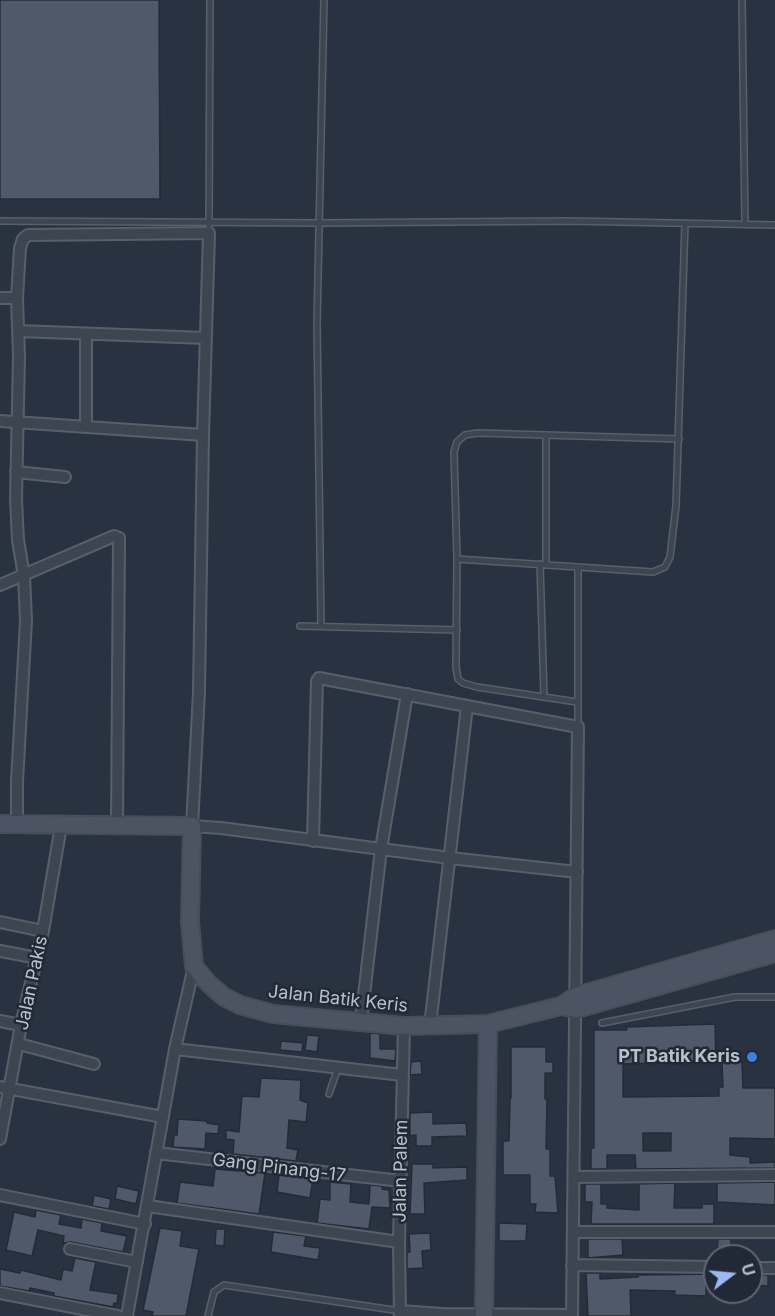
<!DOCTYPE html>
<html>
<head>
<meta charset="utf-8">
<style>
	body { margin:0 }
	#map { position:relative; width:775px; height:1316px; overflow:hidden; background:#293240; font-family:Inter,sans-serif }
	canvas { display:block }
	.north { position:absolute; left:703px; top:1244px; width:60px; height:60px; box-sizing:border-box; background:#222936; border:2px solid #5f6571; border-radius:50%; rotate:74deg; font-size:16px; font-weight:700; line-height:24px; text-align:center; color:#bac0ca }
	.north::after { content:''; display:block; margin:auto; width:21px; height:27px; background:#9bb8ef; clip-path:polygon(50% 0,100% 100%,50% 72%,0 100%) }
</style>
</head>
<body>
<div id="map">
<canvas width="775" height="1316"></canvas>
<div class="north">U</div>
</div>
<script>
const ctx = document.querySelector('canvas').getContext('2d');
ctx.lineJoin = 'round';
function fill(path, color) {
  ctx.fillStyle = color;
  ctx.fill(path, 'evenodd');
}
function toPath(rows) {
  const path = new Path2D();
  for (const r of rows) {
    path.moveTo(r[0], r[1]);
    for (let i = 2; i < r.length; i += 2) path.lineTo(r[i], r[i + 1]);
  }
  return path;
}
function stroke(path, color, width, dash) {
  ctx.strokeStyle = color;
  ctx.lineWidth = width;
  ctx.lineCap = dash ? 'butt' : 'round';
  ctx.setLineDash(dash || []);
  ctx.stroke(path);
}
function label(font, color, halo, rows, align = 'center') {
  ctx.font = font + ' Inter,sans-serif';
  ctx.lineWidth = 5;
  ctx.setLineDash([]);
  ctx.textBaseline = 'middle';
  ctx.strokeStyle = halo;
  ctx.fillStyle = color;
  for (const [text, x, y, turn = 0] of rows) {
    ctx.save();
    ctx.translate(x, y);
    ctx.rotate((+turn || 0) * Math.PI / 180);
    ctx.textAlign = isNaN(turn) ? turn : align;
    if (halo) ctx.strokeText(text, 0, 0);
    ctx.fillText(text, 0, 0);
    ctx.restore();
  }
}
const building = toPath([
	[0,0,159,0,160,199,0,199,0,0],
	[715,1024,716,1061,623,1064,623,1097,719,1096,719,1087,723,1087,722,1062,742,1062,743,1088,775,1088,775,1139,730,1138,730,1155,750,1157,750,1163,775,1162,775,1168,636,1169,635,1155,607,1155,607,1169,591,1169,591,1148,594,1148,594,1030,627,1030,626,1027,715,1024],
	[643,1133,671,1133,671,1151,643,1151,643,1133],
	[370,1033,380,1034,380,1049,396,1049,395,1061,370,1058,370,1033],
	[307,1035,319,1036,317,1052,305,1050,307,1035],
	[281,1041,303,1043,302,1052,280,1050,281,1041],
	[511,1047,546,1047,546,1062,553,1062,553,1073,545,1073,545,1099,547,1099,546,1149,550,1149,550,1176,555,1176,558,1213,535,1212,536,1204,530,1204,530,1175,503,1175,503,1141,509,1141,510,1098,511,1098,511,1047],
	[421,1061,422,1074,410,1075,411,1062,421,1061],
	[261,1078,301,1080,300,1100,308,1103,306,1122,289,1120,287,1148,298,1150,296,1161,233,1154,234,1140,226,1139,226,1130,239,1132,242,1096,259,1097,261,1078],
	[433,1112,433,1124,466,1123,467,1136,432,1137,432,1146,416,1146,416,1135,410,1136,410,1113,433,1112],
	[178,1119,207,1121,207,1123,219,1125,218,1134,206,1133,205,1149,173,1147,174,1135,177,1135,178,1119],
	[412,1164,433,1164,433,1168,467,1167,467,1180,424,1183,425,1214,410,1214,412,1164],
	[215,1169,265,1173,259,1214,177,1203,180,1182,213,1186,215,1169],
	[279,1175,313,1178,310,1198,277,1192,279,1175],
	[330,1182,351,1184,350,1202,369,1204,370,1185,382,1186,382,1189,389,1190,390,1208,372,1207,369,1229,317,1223,320,1199,330,1200,330,1182],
	[775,1182,775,1205,717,1202,717,1183,775,1182],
	[675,1183,674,1208,702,1208,702,1204,714,1204,714,1224,591,1224,592,1202,585,1202,585,1184,601,1184,601,1204,607,1204,607,1208,639,1210,639,1184,675,1183],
	[117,1186,139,1191,136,1204,115,1199,117,1186],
	[94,1195,111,1199,109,1209,92,1206,94,1195],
	[36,1210,61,1215,59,1224,81,1228,82,1219,102,1223,101,1231,127,1236,123,1252,71,1242,63,1243,64,1236,38,1230,32,1256,6,1250,14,1212,35,1217,36,1210],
	[499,1223,527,1224,526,1241,499,1241,499,1223],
	[160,1228,182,1231,180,1246,199,1249,186,1316,152,1316,153,1312,143,1310,160,1228],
	[216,1229,225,1229,224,1246,215,1245,216,1229],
	[273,1232,306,1236,304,1246,320,1248,318,1260,271,1252,273,1232],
	[430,1233,431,1250,422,1251,423,1268,407,1269,407,1252,410,1252,409,1234,430,1233],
	[588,1239,622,1239,623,1255,588,1258,588,1239],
	[718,1239,731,1239,731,1256,717,1256,718,1239],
	[75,1258,96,1262,90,1290,118,1294,117,1304,114,1303,113,1307,54,1296,54,1293,30,1288,29,1291,0,1286,0,1269,20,1273,21,1270,61,1280,63,1269,72,1271,75,1258],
	[586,1273,600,1273,600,1279,638,1277,638,1275,715,1274,715,1281,706,1280,706,1296,675,1295,675,1291,630,1290,631,1316,588,1316,586,1273],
	[753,1275,768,1275,768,1286,752,1285,753,1275]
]);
fill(building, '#505969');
stroke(building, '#242b38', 1.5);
const lane = toPath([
	[742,0,745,225],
	[0,221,320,223,569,221,775,225],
	[209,226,210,0],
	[546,435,546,564],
	[457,559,653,572,665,567,670,557,676,506,685,223],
	[540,564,544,696],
	[300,626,457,630],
	[321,626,317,323,324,0],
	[577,702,477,687,463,683,458,679,456,667,457,559,454,452,457,442,465,435,478,433,679,439],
	[578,727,578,568],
	[602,1023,735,997,775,997],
	[329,1094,338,1068],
	[208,1316,214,1292,224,1285,400,1311]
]);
const street = toPath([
	[0,298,17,298,20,248,23,239,28,235,209,233,203,435,199,692,192,826,221,828,450,858,577,872],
	[17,298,19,356,16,499,18,540,24,576,26,621,17,781,17,825],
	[18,331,206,338],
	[86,334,86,426],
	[0,421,203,435],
	[16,472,65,477],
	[0,585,114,536,119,538,117,825],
	[313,841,317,681,319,678,578,727,572,1316],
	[0,922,43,931],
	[0,951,37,958],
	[0,1021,21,1025],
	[361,1021,381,849,407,694],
	[430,1026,467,706],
	[19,1044,94,1064],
	[175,1049,402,1075],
	[0,1087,163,1117],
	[0,1139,21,1025,43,931,61,826],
	[156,1153,401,1181],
	[574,1177,775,1175],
	[0,1195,145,1224],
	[148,1206,399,1242],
	[573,1232,775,1232],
	[70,1249,137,1262],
	[572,1265,715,1267],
	[751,1268,775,1268],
	[0,1293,118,1316],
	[400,1311,442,1314,572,1315],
	[127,1316,175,1049,194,966],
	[400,1316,399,1242,404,1026]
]);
const secondary = toPath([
	[0,824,192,826,190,922,194,966,208,983,224,997,240,1005,273,1014,404,1026,488,1024,561,1006,576,996,775,939],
	[561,1006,576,1009,775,953],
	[484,1316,488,1024]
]);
stroke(lane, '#585f6b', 8);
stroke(street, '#585f6b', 14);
stroke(secondary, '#474d5a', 20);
stroke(lane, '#3d4550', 5);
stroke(street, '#3d4550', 10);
stroke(secondary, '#4c5463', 16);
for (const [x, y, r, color] of [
	[752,1057,6,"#3f7fe0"]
]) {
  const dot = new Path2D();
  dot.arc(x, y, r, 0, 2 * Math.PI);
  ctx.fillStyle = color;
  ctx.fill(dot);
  stroke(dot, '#222936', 2);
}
label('18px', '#bac0ca', '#222936', [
	["Jalan Pakis",32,983,-78],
	["Jalan Batik Keris",338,999,6],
	["Gang Pinang-17",279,1168,7],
	["Jalan Palem",401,1171,-89]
]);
label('bold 18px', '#bac0ca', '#222936', [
	["PT Batik Keris",740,1057]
], 'right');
</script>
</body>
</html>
